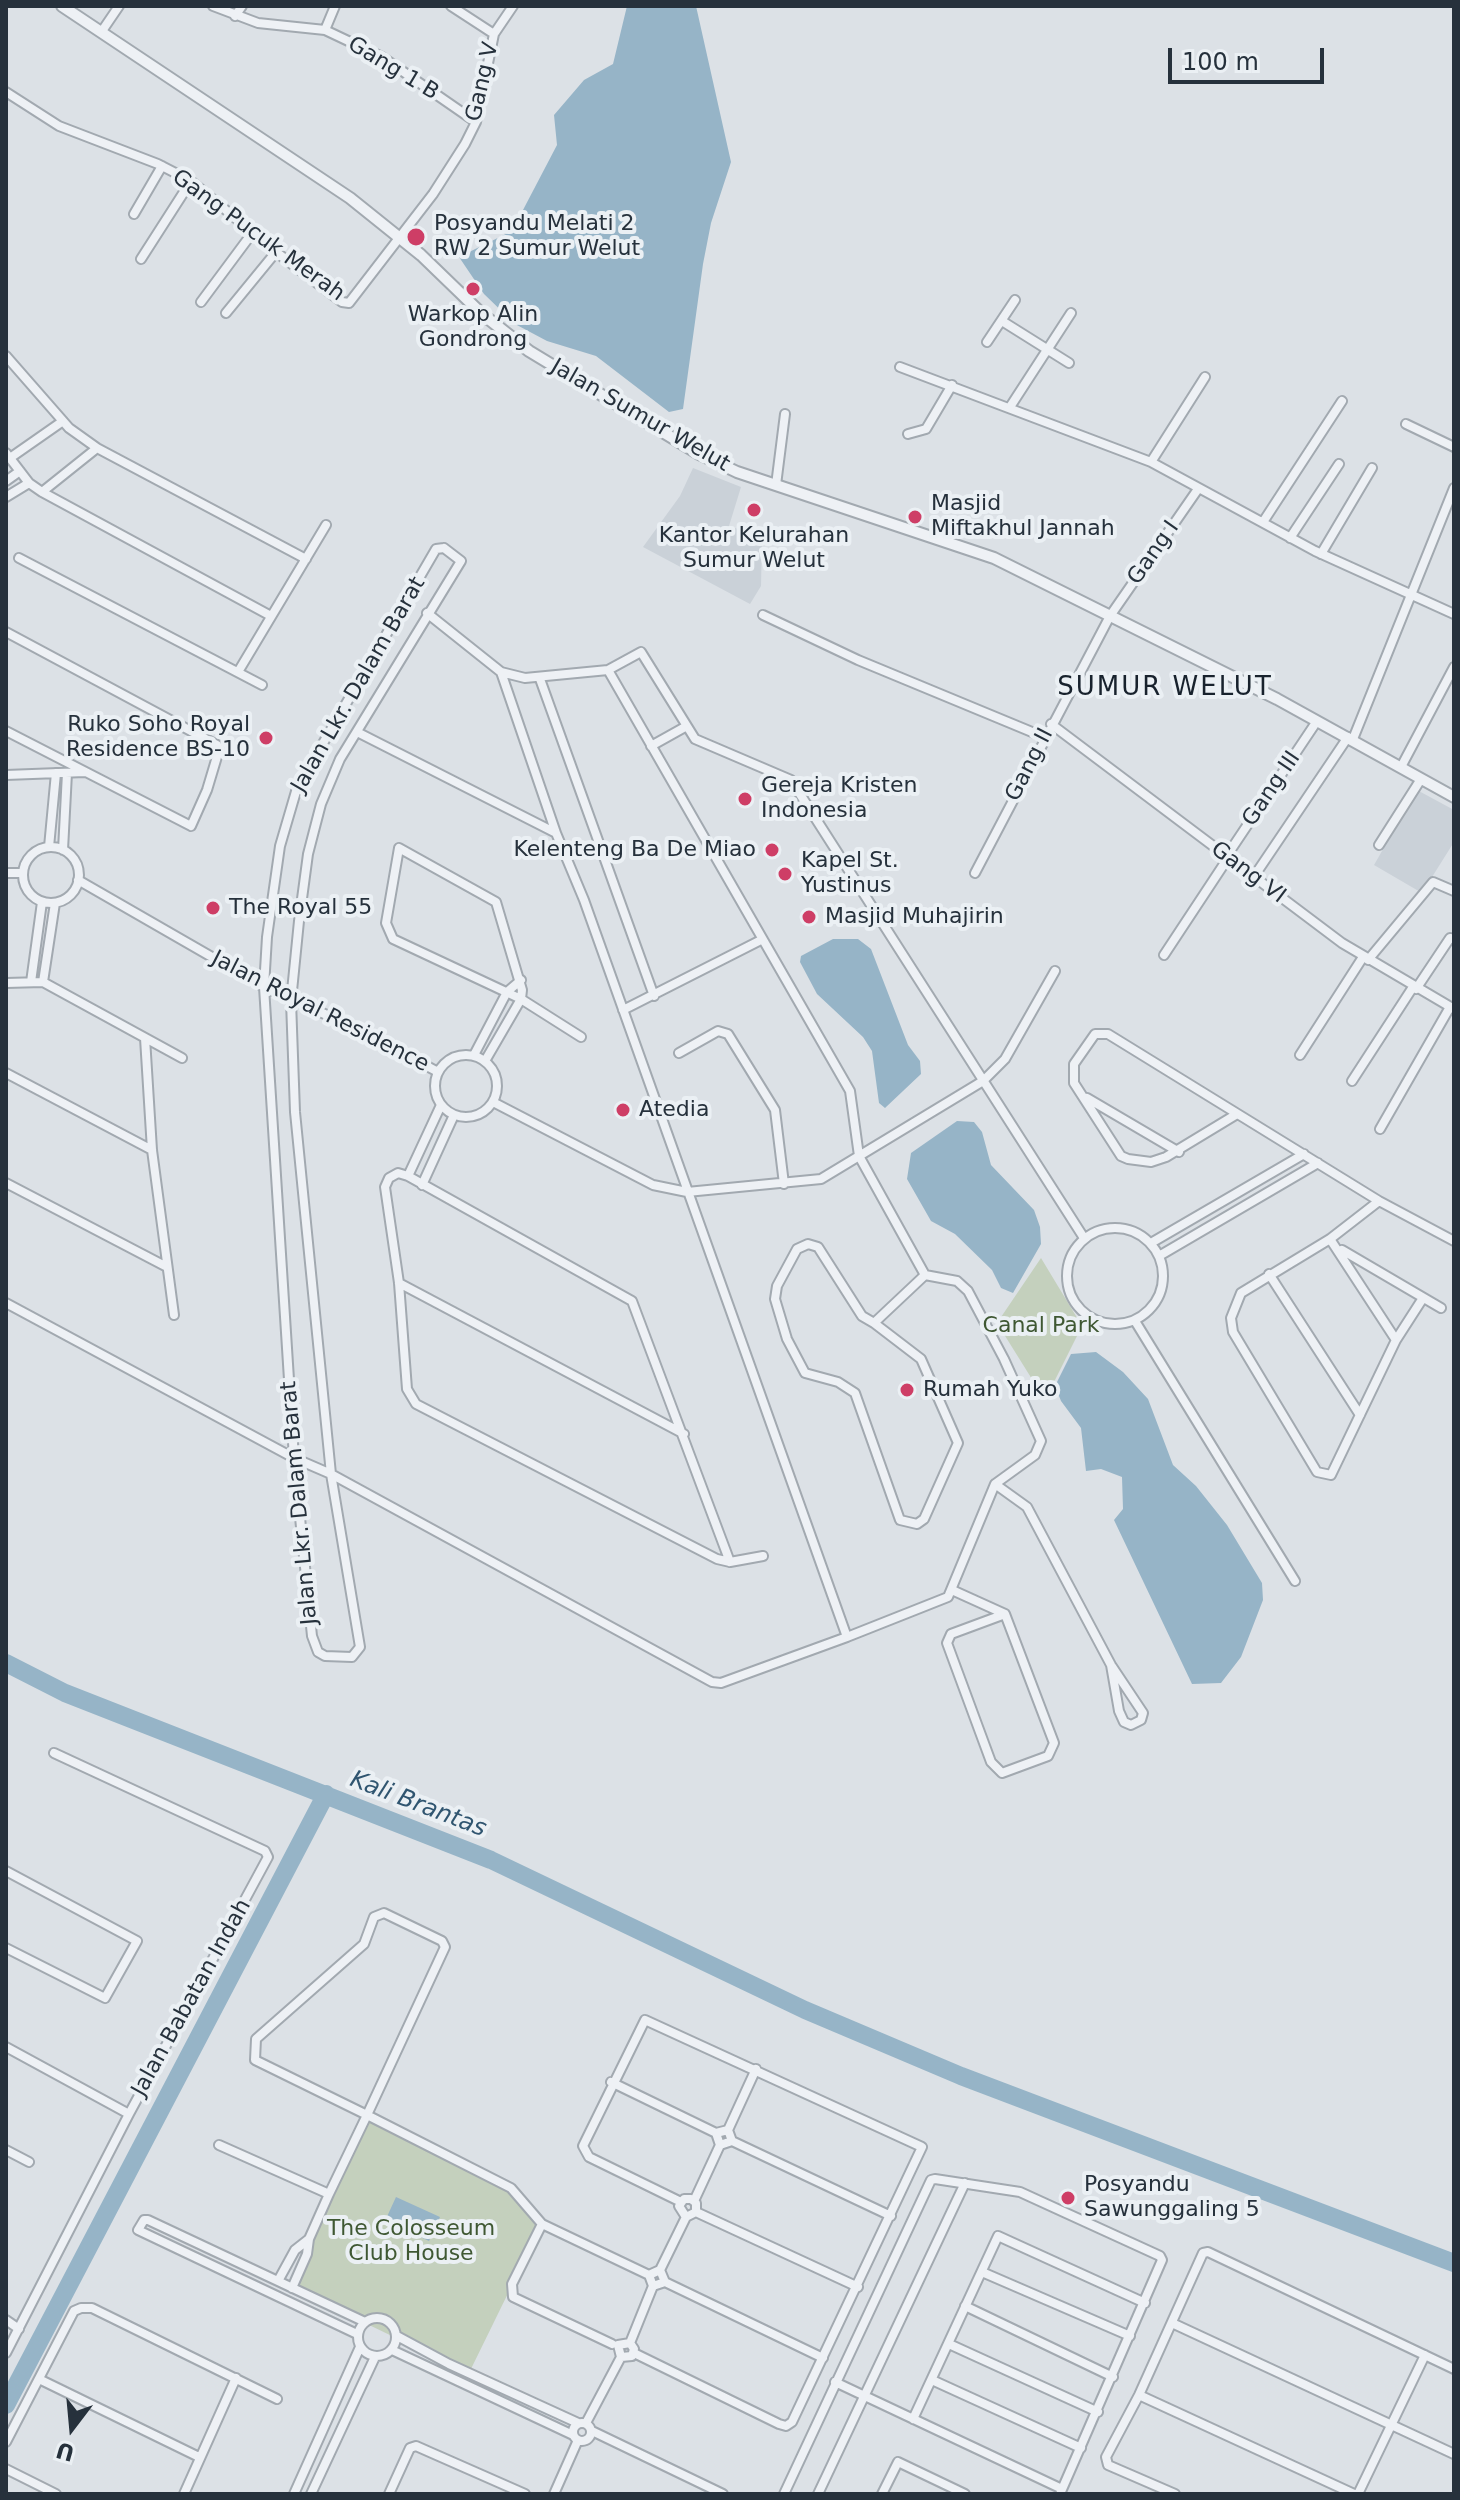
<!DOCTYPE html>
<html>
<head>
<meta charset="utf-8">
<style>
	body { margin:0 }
	#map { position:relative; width:1460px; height:2500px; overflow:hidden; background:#dce1e6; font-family:"DejaVu Sans",sans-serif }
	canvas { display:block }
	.frame { position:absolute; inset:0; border:8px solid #26313c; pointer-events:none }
	.north { position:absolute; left:32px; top:2388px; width:80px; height:80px; -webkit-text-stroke:6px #ebf0f4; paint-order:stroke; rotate:196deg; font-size:22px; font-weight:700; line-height:32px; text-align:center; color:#26313c }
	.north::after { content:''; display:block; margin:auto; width:28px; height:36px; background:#26313c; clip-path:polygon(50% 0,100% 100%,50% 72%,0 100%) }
	.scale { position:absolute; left:1168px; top:48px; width:156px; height:36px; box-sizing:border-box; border:4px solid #26313c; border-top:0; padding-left:10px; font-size:24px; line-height:28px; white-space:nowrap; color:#26313c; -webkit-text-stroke:6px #ebf0f4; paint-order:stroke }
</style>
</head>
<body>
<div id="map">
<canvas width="1460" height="2500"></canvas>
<div class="frame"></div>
<div class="north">U</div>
<div class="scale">100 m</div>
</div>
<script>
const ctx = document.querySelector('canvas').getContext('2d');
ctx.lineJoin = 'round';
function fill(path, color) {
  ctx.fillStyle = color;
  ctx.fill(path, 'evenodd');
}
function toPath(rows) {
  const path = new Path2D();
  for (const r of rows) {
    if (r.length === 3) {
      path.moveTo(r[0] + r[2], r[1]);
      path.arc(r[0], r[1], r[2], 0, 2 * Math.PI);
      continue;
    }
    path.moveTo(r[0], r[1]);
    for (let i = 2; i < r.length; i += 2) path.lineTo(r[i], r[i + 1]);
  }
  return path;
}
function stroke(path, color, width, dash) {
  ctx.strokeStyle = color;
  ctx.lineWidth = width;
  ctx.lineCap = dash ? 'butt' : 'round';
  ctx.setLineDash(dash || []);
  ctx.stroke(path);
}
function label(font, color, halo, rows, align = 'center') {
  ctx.font = font + ' "DejaVu Sans",sans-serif';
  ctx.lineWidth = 8;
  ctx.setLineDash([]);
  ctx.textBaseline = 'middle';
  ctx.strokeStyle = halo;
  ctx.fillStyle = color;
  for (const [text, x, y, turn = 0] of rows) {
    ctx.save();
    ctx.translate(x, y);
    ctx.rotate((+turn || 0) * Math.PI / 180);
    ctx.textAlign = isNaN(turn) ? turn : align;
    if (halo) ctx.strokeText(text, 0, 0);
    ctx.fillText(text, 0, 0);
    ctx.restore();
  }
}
fill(toPath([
	[693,468,741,487,729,526,762,537,761,586,750,604,643,547,680,496],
	[1417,790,1454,810,1454,842,1422,893,1374,865]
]), '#cad1d8');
fill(toPath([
	[1041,1258,1082,1326,1045,1400,997,1323],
	[367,2115,511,2188,542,2224,469,2373,292,2288]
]), '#c4d0bd');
fill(toPath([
	[627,6,696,6,731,162,711,223,703,264,683,409,669,412,596,356,547,341,515,324,484,294,459,257,512,231,557,145,554,115,584,80,613,64],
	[833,939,858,939,871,949,908,1045,920,1061,921,1074,885,1108,879,1103,872,1051,863,1037,817,994,800,962,801,956],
	[957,1121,974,1122,982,1132,991,1165,1034,1210,1040,1227,1041,1244,1013,1293,1001,1288,992,1270,955,1234,931,1221,907,1179,911,1153],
	[1096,1352,1123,1372,1148,1399,1173,1465,1196,1486,1227,1525,1262,1583,1263,1600,1241,1657,1221,1683,1192,1684,1114,1520,1123,1509,1122,1477,1101,1469,1086,1471,1081,1428,1061,1401,1055,1386,1071,1354],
	[396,2197,440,2217,429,2241,385,2221]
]), '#96b4c7');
stroke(toPath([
	[6,1663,65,1693,491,1860,805,2010,961,2076,1454,2263],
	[6,2405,326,1794]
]), '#96b4c7', 18);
const minor = toPath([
	[213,6,258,23,325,30,382,57,476,122],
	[451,6,494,34],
	[235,16,242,6],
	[325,30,335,6],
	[102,31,119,6],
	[6,92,59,126,158,164,191,181,276,252,342,302,349,303,433,194,465,144,476,122,494,34,513,6],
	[134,214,162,166],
	[141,259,191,181],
	[201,302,253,232],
	[226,313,276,252],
	[1002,321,1069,363],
	[987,342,1015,300],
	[6,356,69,428,97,448,306,559],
	[900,367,1151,462,1315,551,1454,614],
	[1010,407,1071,313],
	[1406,424,1454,447],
	[908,434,926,429,952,385],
	[6,453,29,483,42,492,271,616],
	[10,458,63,421],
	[1151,462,1205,377],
	[6,481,20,471],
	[776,485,785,414],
	[42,492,97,448],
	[6,497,29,483],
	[1263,522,1342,401],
	[1290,538,1339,464],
	[444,548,461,561,340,759,321,804,308,854,299,921,291,1001,295,1112,331,1474,360,1647,352,1657,325,1656,318,1652,312,1636,294,1458,264,987,267,937,280,846,297,788,436,549,444,548],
	[1321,554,1372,468],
	[19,558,262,685],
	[427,613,501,672,525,678,608,670,641,652,695,739,791,780,1084,1238],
	[763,615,858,660,1044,737],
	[6,632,217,745,219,750,207,790,191,826,6,731],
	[608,670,850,1091,859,1156,925,1275],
	[238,672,326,525],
	[501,672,556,833],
	[540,679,654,996],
	[1051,724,1342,943,1454,1009],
	[1353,739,1454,488],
	[651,746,685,727],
	[1401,767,1454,667],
	[6,775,85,772],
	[1379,845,1421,779],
	[49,847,56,773],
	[51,875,28],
	[63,850,67,773],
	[1226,857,1317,721],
	[6,873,22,873],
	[975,873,1110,616,1198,489],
	[1255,875,1348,737],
	[78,880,264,987,356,1028,438,1072],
	[1164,955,1228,858],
	[1368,960,1433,882,1454,891],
	[31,982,42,902],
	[43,982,55,903],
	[6,983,43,982,182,1058],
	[1416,989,1450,938,1454,939],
	[623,1010,761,940],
	[145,1038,152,1150,174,1315],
	[679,1053,718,1031,728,1034,775,1110,784,1184],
	[466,1086,31],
	[474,1055,507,992,521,980],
	[1300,1055,1363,957],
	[485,1061,521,999,522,990,496,902,399,848,386,923,393,939,521,999,581,1037],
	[6,1073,152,1150],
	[1352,1081,1413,987],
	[1087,1098,1179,1152],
	[493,1102,653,1185,687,1192,821,1179,983,1081,1005,1059,1055,971],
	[1237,1114,1166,1157,1151,1162,1128,1159,1121,1156,1074,1083,1074,1064,1095,1034,1108,1034,1379,1201,1454,1241],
	[1380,1129,1450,1007],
	[408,1176,441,1105],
	[6,1183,165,1266],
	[422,1185,454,1115],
	[1379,1201,1330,1239,1241,1293,1231,1318,1233,1332,1317,1472,1331,1475,1396,1340,1423,1298],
	[1115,1276,48],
	[1330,1239,1396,1340],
	[1151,1243,1304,1154],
	[1342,1250,1441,1308],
	[1159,1256,1318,1163],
	[1269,1274,1360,1415],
	[399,1283,684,1434],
	[6,1303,294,1458,331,1474,712,1682,721,1683,847,1637,584,900,556,833,357,732],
	[1135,1321,1295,1581],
	[995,1484,1027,1507,1111,1665,1143,1713,1141,1720,1131,1725,1124,1722,1119,1711,1111,1665],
	[730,1562,632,1301,408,1176,398,1173,389,1178,385,1187,399,1283,407,1389,416,1404,717,1559,730,1562,763,1556],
	[952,1590,1005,1614,1054,1743,1048,1756,1002,1773,991,1762,947,1643,951,1634,1005,1614],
	[847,1637,948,1597,995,1484,1035,1455,1041,1441,1004,1359,968,1291,957,1281,925,1275,874,1323,862,1316,818,1247,808,1244,797,1249,777,1286,775,1299,787,1339,805,1373,838,1382,855,1393,900,1520,917,1524,924,1519,958,1443,921,1359,874,1323],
	[6,1871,137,1941,105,1998,6,1948],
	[6,2047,129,2114],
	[611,2082,716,2133],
	[728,2130,756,2069],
	[732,2141,891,2216],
	[219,2145,329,2194],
	[6,2150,29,2162],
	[694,2201,720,2145,716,2133,728,2130,732,2141,720,2145],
	[696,2212,858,2287],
	[542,2224,512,2284,513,2297,612,2344],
	[309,2239,329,2194,367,2115,445,1947,442,1941,384,1913,374,1917,364,1944,256,2039,255,2060,367,2115,511,2188,542,2224,649,2275],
	[660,2270,686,2217,696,2212,696,2203,691,2199,684,2199,679,2206,686,2217],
	[982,2272,1130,2336],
	[278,2281,295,2250,309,2239,307,2254,292,2288],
	[665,2282,823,2358],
	[965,2306,1113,2377],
	[377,2337,19],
	[6,2320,19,2329],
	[1172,2323,1454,2454],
	[357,2334,138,2230,144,2220,148,2220,365,2322],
	[397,2336,449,2364,578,2423],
	[630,2343,653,2286,649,2275,660,2270,665,2282,653,2286],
	[949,2344,1098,2412],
	[392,2350,573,2435],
	[6,2353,129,2114,268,1857,265,1851,54,1753],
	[634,2353,779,2424,786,2426,792,2422,922,2147,645,2020,583,2146,589,2157,681,2202],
	[41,2380,199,2457],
	[932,2380,1081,2448],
	[835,2382,1062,2489],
	[1139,2395,1354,2494],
	[913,2419,998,2236,1145,2303],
	[582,2432,9],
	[586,2423,621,2357,618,2345,630,2343,634,2349,632,2356,621,2357],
	[592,2431,723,2494],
	[6,2442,74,2311,81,2308,92,2308,277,2399],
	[6,2469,56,2494],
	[184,2494,236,2378],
	[294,2494,360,2347],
	[311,2494,375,2357],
	[389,2494,410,2448,416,2446,525,2494],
	[554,2494,578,2440],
	[784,2494,931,2180,935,2179,1020,2192,1160,2256,1162,2260,1060,2494],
	[818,2494,965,2183],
	[882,2494,898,2462,965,2494],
	[1175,2494,1108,2465,1106,2457,1139,2395,1203,2253,1208,2252,1454,2369],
	[1358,2494,1425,2355]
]);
const tertiary = toPath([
	[62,6,350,198,421,255,481,313,529,351,699,454,737,472,994,558,1277,699,1454,797]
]);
stroke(minor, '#a2a9b0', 12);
stroke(tertiary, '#a2a9b0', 14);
stroke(minor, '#eef1f5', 8);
stroke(tertiary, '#eef1f5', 10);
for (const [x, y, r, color] of [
	[416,237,10,"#ce3e66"],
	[473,289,8,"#ce3e66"],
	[754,510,8,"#ce3e66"],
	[915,517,8,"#ce3e66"],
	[266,738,8,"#ce3e66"],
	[745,799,8,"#ce3e66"],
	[772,850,8,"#ce3e66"],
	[785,874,8,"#ce3e66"],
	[213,908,8,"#ce3e66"],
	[809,917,8,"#ce3e66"],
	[623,1110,8,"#ce3e66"],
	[907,1390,8,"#ce3e66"],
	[1068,2198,8,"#ce3e66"]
]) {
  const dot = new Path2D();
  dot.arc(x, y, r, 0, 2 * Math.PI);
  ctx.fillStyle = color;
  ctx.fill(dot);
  stroke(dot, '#ebf0f4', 3);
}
label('22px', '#26313c', '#ebf0f4', [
	["Gang 1 B",393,69,31],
	["Gang V",483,82,-77],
	["Gang Pucuk Merah",258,236,36],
	["Jalan Sumur Welut",640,416,30],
	["Gang I",1154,553,-55],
	["Jalan Lkr. Dalam Barat",359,685,-60],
	["Gang II",1030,765,-63],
	["Gang III",1272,789,-56],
	["Gang VI",1248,873,37],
	["Jalan Royal Residence",320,1012,27],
	["Jalan Lkr. Dalam Barat",300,1503,-95],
	["Jalan Babatan Indah",192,1998,-61]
]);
label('22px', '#26313c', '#ebf0f4', [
	["Posyandu Melati 2",434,224],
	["RW 2 Sumur Welut",434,249],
	["Warkop Alin",473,315,"center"],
	["Gondrong",473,340,"center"],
	["Masjid",931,504],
	["Miftakhul Jannah",931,529],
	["Kantor Kelurahan",754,536,"center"],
	["Sumur Welut",754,561,"center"],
	["Ruko Soho Royal",250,725,"right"],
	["Residence BS-10",250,750,"right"],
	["Gereja Kristen",761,786],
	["Indonesia",761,811],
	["Kelenteng Ba De Miao",756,850,"right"],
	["Kapel St.",801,861],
	["Yustinus",801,886],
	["The Royal 55",229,908],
	["Masjid Muhajirin",825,917],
	["Atedia",639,1110],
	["Rumah Yuko",923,1390],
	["Posyandu",1084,2185],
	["Sawunggaling 5",1084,2210]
], 'left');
label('22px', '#3f5833', '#ebf0f4', [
	["Canal Park",1041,1326],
	["The Colosseum",411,2229],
	["Club House",411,2254]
]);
label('italic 24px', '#305570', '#ebf0f4', [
	["Kali Brantas",418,1805,21]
]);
ctx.letterSpacing = '2px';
label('26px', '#18222d', '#ebf0f4', [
	["SUMUR WELUT",1165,688]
]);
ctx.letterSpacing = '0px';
</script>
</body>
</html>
